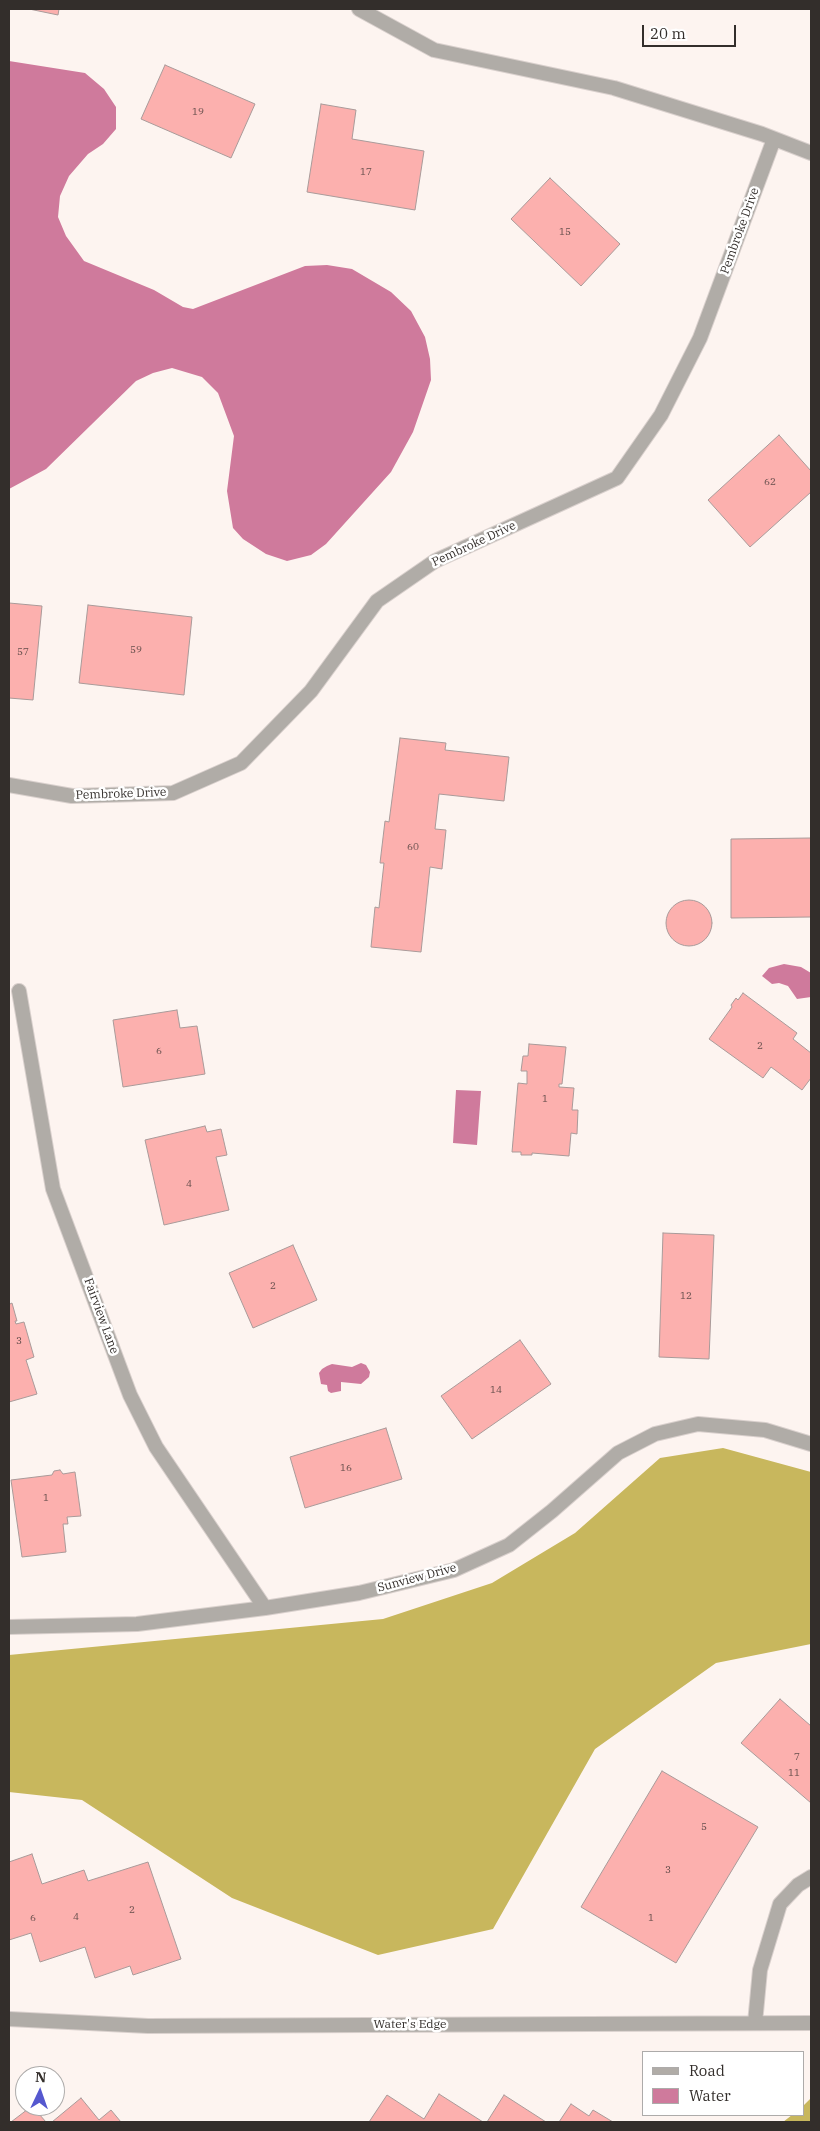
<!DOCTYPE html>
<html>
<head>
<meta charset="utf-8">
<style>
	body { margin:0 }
	#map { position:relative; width:820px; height:2131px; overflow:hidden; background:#fdf4f0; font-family:"IBM Plex Serif",serif }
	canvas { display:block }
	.frame { position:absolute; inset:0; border:10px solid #332e2b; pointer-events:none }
	.legend { position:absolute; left:642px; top:2051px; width:162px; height:65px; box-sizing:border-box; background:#fff; border:1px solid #adabaa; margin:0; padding:6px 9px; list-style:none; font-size:15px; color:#332e2b }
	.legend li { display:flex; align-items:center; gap:10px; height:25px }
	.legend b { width:25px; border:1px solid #adabaa }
	.north { position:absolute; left:15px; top:2066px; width:50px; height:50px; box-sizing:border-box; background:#fff; border:1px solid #adabaa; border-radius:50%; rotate:3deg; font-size:14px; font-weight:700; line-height:20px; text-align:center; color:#332e2b }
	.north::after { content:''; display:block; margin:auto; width:18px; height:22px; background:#5558cf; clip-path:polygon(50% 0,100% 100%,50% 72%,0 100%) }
	.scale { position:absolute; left:642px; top:25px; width:94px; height:22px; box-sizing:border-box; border:2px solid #332e2b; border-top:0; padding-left:6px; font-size:15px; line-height:18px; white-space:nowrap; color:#332e2b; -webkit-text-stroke:4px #fff; paint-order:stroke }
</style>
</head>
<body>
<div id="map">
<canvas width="820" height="2131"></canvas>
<div class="frame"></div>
<ul class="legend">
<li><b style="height:6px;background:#b0aca7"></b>Road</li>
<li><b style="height:14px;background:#cf7a9c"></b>Water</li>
</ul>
<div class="north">N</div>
<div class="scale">20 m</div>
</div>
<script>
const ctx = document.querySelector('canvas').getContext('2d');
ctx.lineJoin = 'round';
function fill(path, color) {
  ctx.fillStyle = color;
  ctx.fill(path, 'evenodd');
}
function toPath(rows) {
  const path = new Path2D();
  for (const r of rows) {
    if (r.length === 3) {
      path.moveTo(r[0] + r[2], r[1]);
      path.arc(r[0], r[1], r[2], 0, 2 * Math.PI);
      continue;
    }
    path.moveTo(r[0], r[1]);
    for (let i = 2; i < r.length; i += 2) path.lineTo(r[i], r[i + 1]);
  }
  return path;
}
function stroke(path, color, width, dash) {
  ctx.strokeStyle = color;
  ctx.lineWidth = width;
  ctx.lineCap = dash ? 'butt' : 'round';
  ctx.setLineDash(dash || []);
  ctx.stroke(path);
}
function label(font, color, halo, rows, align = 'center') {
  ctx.font = font + ' "IBM Plex Serif",serif';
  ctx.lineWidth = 5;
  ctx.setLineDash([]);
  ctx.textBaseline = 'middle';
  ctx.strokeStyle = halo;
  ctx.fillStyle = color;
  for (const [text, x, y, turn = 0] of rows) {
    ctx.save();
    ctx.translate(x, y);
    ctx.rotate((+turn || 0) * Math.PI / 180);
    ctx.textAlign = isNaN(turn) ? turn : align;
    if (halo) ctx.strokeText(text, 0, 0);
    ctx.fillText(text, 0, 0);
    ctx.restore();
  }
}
fill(toPath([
	[723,1448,811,1472,811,1644,716,1663,595,1749,493,1929,378,1955,232,1898,82,1800,9,1792,9,1655,383,1619,492,1583,575,1533,660,1458],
	[811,2098,811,2122,783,2122,792,2115,804,2115,804,2105]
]), '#c8b75d');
fill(toPath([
	[9,61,85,73,104,89,116,107,116,129,103,144,88,154,69,176,60,196,58,217,66,236,84,261,154,290,183,307,193,309,305,266,327,265,352,269,391,292,411,311,425,337,430,359,431,380,413,432,391,472,326,544,311,555,287,561,266,554,243,539,233,528,227,491,234,436,218,393,202,377,172,368,153,373,136,381,46,469,9,489],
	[784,964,801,967,811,973,811,997,797,999,788,986,779,983,772,984,762,976,769,968],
	[456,1090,481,1091,477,1145,453,1143],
	[361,1363,366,1365,370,1372,369,1377,361,1384,341,1382,341,1391,331,1393,328,1391,327,1385,321,1384,319,1373,322,1369,327,1366,332,1364,352,1367]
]), '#cf7a9c');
const building = toPath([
	[29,9,59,9,58,15,29,9],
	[165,65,255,104,231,158,141,119,165,65],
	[321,104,356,110,352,139,424,151,415,210,307,192,321,104],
	[550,178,620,244,581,286,511,219,550,178],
	[779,435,811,471,811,492,750,547,708,500,779,435],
	[9,603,42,606,33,700,9,698,9,603],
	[88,605,192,617,184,695,79,683,88,605],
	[400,738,446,743,445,750,509,757,504,801,439,794,435,829,446,830,442,869,430,867,421,952,371,947,375,907,379,908,384,863,380,863,385,821,389,822,400,738],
	[811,838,811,917,731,918,731,839,811,838],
	[689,923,23],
	[743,993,797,1033,793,1039,811,1053,811,1078,802,1090,771,1067,763,1078,709,1039,732,1007,731,1005,736,998,738,1000,743,993],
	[177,1010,180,1028,197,1026,205,1074,123,1087,113,1020,177,1010],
	[529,1044,566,1047,562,1084,559,1084,559,1087,574,1088,572,1110,578,1110,577,1134,571,1133,569,1156,532,1153,532,1155,521,1155,521,1152,512,1152,518,1083,527,1084,527,1071,521,1071,523,1056,528,1056,529,1044],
	[205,1126,207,1132,221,1129,227,1155,216,1157,229,1210,164,1225,145,1140,205,1126],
	[663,1233,714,1235,709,1359,659,1357,663,1233],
	[293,1245,317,1300,253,1328,229,1273,293,1245],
	[9,1301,10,1304,12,1303,17,1321,15,1321,16,1324,24,1322,34,1357,26,1360,37,1394,9,1402,9,1301],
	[520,1340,551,1384,472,1439,441,1396,520,1340],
	[386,1428,402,1479,305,1508,290,1457,386,1428],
	[60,1470,63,1474,75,1472,81,1516,67,1517,68,1524,63,1524,66,1552,22,1557,11,1480,52,1475,54,1471,60,1470],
	[780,1699,811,1726,811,1803,741,1743,780,1699],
	[662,1771,758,1827,676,1963,581,1907,662,1771],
	[32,1854,42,1884,84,1870,88,1881,148,1862,181,1959,133,1975,130,1966,95,1978,85,1947,40,1962,31,1933,9,1940,9,1862,32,1854],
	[439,2094,483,2122,369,2122,387,2095,424,2119,439,2094],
	[504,2095,546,2122,487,2122,504,2095],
	[81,2098,99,2120,111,2110,121,2122,52,2122,81,2098],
	[571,2104,589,2116,593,2110,613,2122,559,2122,571,2104],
	[32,2106,46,2122,11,2122,32,2106]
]);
fill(building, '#fcb0ae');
stroke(building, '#a99a99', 1);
const minor = toPath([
	[359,9,434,50,614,88,762,134,811,153],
	[9,785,72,796,173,793,241,763,311,691,377,601,435,561,617,478,661,415,700,338,774,139],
	[19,991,53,1189,130,1395,156,1447,265,1608],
	[9,1627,137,1624,265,1608,359,1593,454,1570,509,1545,552,1511,618,1453,655,1434,698,1424,765,1430,811,1444],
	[9,2019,148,2026,811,2023],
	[755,2023,760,1970,780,1904,798,1885,811,1877]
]);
stroke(minor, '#d9d0cd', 16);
stroke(minor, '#b0aca7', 14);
label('10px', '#654e4c', null, [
	["19",198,112],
	["17",366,172],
	["15",565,232],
	["62",770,482],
	["59",136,650],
	["57",23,652],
	["60",413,847],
	["2",760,1046],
	["6",159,1051],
	["1",545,1099],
	["4",189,1184],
	["2",273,1286],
	["12",686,1296],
	["3",19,1341],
	["14",496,1390],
	["16",346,1468],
	["1",46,1498],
	["7",797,1757],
	["11",794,1773],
	["5",704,1827],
	["3",668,1870],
	["2",132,1910],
	["4",76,1917],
	["6",33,1918],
	["1",651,1918]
]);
label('12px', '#332e2b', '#fff', [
	["Pembroke Drive",740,231,-70],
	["Pembroke Drive",474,544,-25],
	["Pembroke Drive",121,794,-2],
	["Fairview Lane",101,1316,70],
	["Sunview Drive",417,1578,-15],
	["Water's Edge",410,2025]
]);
</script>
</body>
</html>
